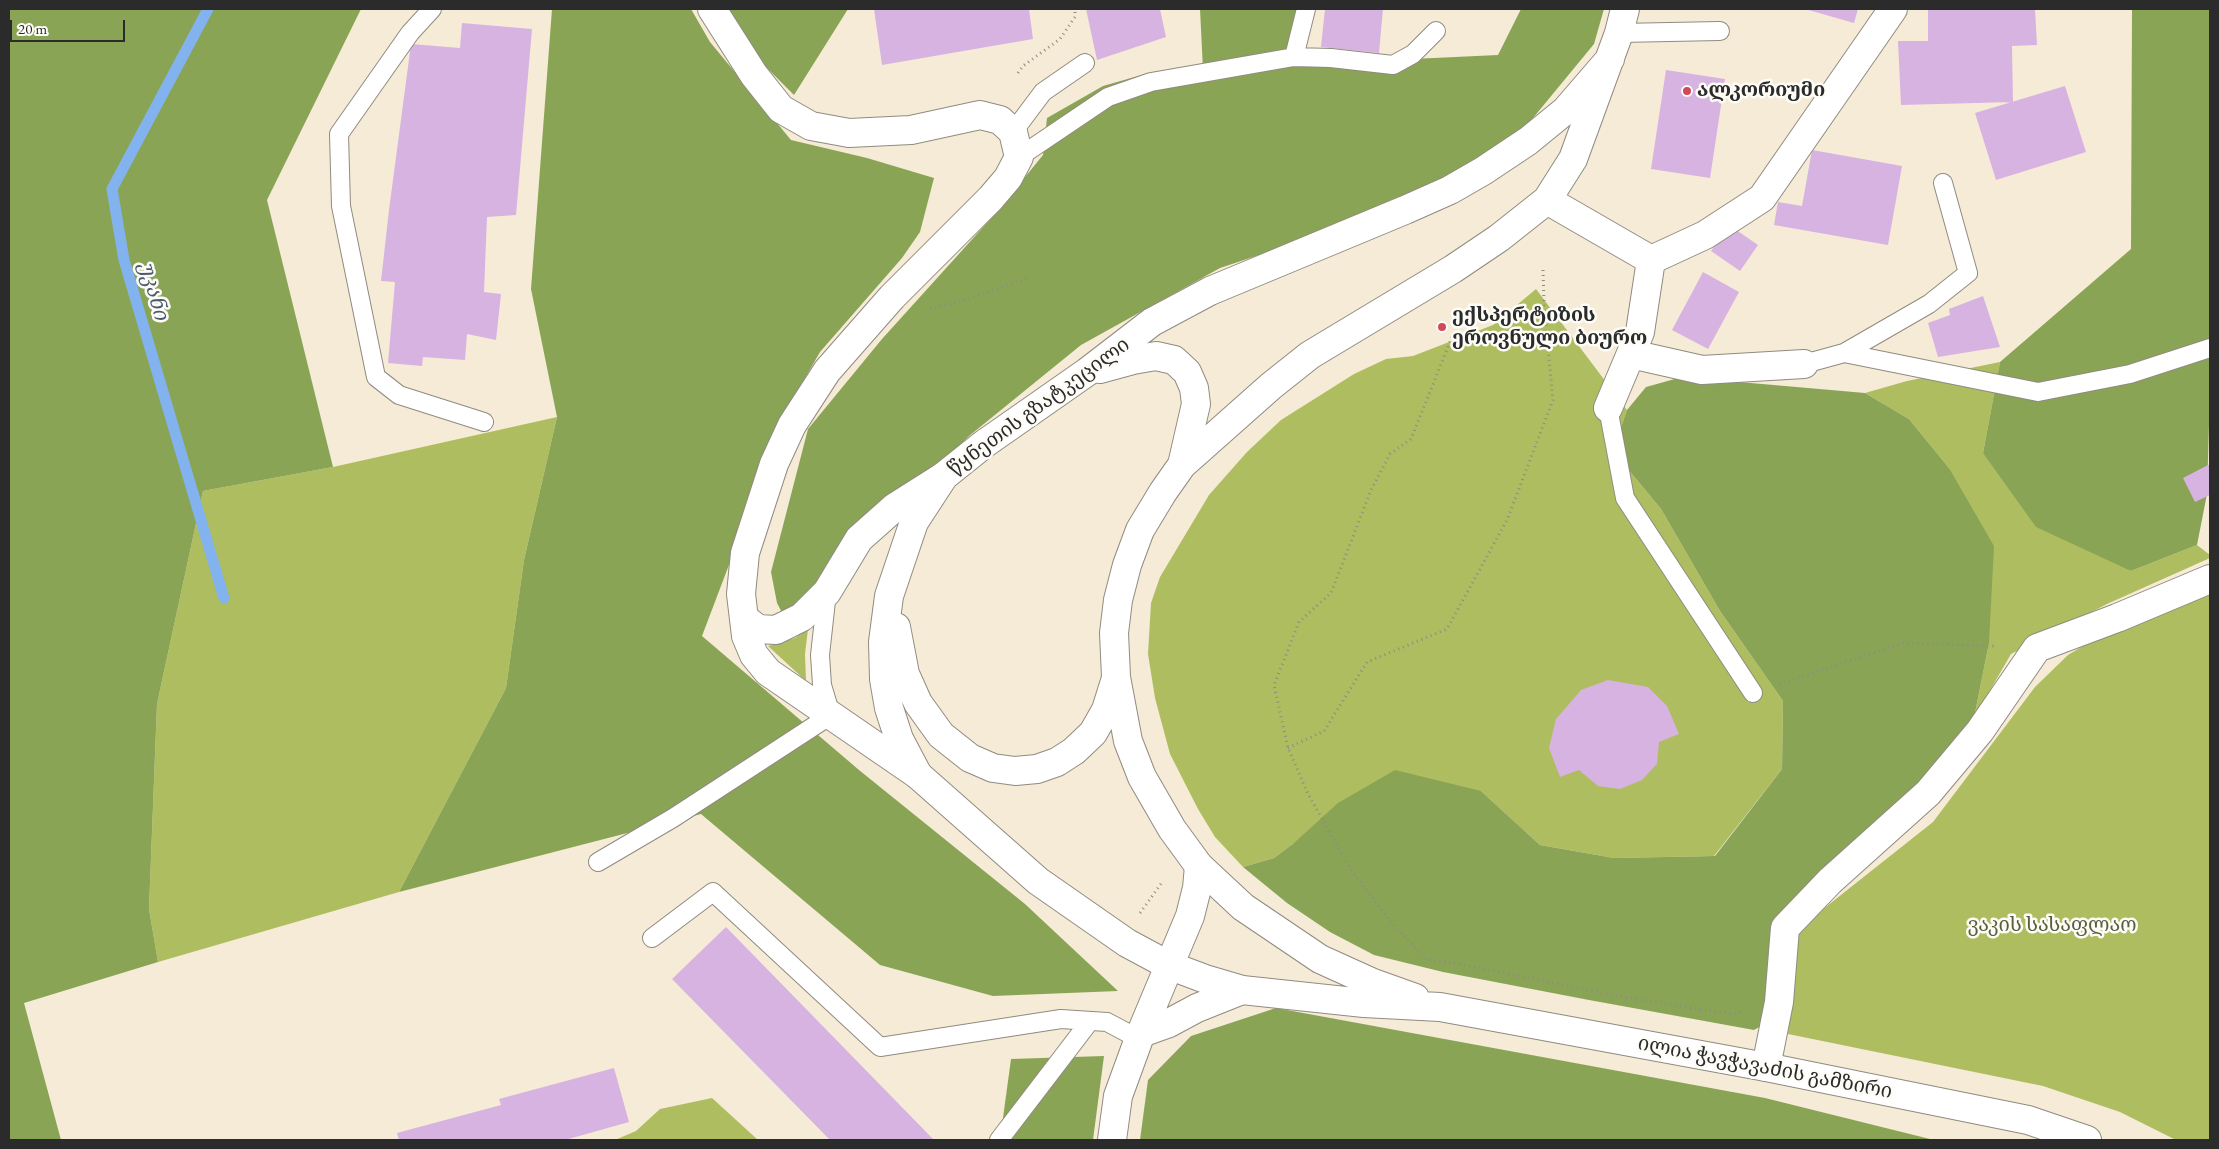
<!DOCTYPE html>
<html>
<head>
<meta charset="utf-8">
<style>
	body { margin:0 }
	#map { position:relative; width:2219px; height:1149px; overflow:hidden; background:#f6ebd6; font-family:"EB Garamond",serif }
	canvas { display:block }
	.frame { position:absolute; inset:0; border:10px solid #2b2b2b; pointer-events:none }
	.scale { position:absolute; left:10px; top:20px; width:115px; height:22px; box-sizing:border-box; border:2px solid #2b2b2b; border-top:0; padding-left:6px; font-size:15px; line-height:18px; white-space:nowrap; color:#2b2b2b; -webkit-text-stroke:4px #fdfcf7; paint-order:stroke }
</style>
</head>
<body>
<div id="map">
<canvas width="2219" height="1149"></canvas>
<div class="frame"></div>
<div class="scale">20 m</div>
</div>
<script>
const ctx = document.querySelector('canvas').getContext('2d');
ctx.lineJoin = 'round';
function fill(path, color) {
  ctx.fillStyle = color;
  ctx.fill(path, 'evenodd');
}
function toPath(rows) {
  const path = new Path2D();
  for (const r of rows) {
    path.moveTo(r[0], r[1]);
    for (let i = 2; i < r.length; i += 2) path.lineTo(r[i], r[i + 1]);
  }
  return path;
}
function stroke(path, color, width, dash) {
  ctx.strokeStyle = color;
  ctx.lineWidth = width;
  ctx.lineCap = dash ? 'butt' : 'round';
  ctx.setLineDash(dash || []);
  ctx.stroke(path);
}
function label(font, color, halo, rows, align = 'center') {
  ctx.font = font + ' "EB Garamond","Noto Serif Georgian",serif';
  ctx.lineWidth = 5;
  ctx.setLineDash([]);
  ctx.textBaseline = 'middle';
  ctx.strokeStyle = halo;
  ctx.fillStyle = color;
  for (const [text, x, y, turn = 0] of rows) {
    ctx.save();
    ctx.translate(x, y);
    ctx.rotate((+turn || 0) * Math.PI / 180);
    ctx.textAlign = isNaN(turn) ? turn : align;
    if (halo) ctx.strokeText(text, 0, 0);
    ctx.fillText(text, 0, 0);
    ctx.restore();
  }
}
fill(toPath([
	[1536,289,1627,410,1619,433,1622,462,1661,509,1720,611,1783,701,1782,769,1714,856,1614,858,1540,845,1481,791,1294,843,1274,858,1243,867,1215,837,1198,809,1170,754,1155,698,1148,654,1151,603,1160,577,1209,495,1247,452,1281,420,1354,374,1386,359,1413,356,1493,325],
	[2000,362,1983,453,2131,571,2197,545,2210,555,2210,558,2107,604,2011,654,1974,718,1989,643,1949,468,1909,419,1865,393,1907,381],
	[557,417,524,560,506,688,399,892,158,962,149,909,157,704,203,491,333,467],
	[2210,592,2210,1140,2176,1140,2120,1112,2043,1086,1788,1034,1798,929,1933,822,2035,687,2068,655,2095,639],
	[808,629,805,654,806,681,768,646,795,638],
	[712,1098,758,1140,615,1140,636,1131,660,1109]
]), '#aebd5f');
fill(toPath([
	[9,9,361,9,267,200,333,467,203,491,157,704,149,909,158,962,24,1003,61,1140,9,1140],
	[552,9,691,9,710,42,791,140,867,158,934,178,920,232,902,258,820,352,790,404,702,636,859,770,1025,904,1118,991,993,996,880,965,701,814,399,892,506,688,524,560,557,417,531,289],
	[726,9,848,9,794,95,753,54],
	[1200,9,1300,9,1305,64,1498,55,1521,9,1604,9,1594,44,1519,135,1403,207,1220,268,1081,345,969,436,873,532,790,628,777,603,771,572,808,429,882,339,995,214,1043,155,1047,118,1103,86,1152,72,1203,70],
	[2132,9,2210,9,2210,390,2207,494,2197,545,2131,571,2036,527,1983,453,2000,362,2131,249],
	[1682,377,1865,393,1909,419,1949,468,1994,546,1989,643,1974,718,1924,782,1781,923,1761,1026,1754,1030,1589,1000,1443,972,1374,955,1330,932,1287,903,1243,867,1274,858,1294,843,1338,803,1395,770,1481,791,1540,845,1614,858,1715,856,1782,769,1783,701,1720,611,1661,509,1622,462,1619,433,1627,410,1646,387],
	[1276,1008,1765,1098,1934,1140,1140,1140,1148,1080,1191,1036],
	[1104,1056,1093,1140,1000,1140,1011,1059]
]), '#8aa456');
stroke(toPath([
	[208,9,112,189,124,260,224,598]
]), '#83b3ee', 11);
fill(toPath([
	[874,9,1029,9,1033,39,882,65],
	[1086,9,1160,9,1166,37,1097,60],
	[1325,9,1383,9,1379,53,1321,47],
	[1805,9,1858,9,1854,23],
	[1928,9,2035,9,2037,45,2012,46,2013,102,1901,105,1898,41,1928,41],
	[462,23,532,29,516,215,487,217,484,292,501,294,496,340,467,334,465,360,423,357,422,366,388,363,395,282,381,281,389,210,411,44,460,48],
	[1666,70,1725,79,1710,178,1651,169],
	[2065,86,2086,152,1996,180,1975,113],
	[1812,150,1902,166,1888,245,1774,225,1778,202,1802,206],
	[1729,225,1758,245,1740,271,1711,251],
	[1703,272,1739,292,1708,349,1672,330],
	[1983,296,2000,347,1938,357,1928,323,1950,315,1949,309],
	[2210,464,2210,495,2195,502,2183,478],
	[1608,680,1648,687,1667,706,1679,734,1659,742,1657,764,1642,780,1620,789,1598,786,1579,770,1560,777,1549,748,1556,719,1581,690],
	[726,927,934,1140,830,1140,672,979],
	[614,1068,629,1122,565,1140,399,1140,397,1133,501,1105,499,1099]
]), '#d7b3e2');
const service = toPath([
	[432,9,410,33,339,134,341,206,376,377,399,395,484,422],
	[1619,33,1720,31],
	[1294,57,1331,58,1393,65,1413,54,1436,31],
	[1013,132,1043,92,1085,63],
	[1019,157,1108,97,1151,82,1294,57,1306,9],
	[1844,353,1929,304,1968,273,1943,183],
	[1804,364,1844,353,2038,392,2130,374,2210,348],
	[1608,408,1625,498,1753,693],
	[598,862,673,818,831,715,822,685,820,655,827,592],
	[652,938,713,892,880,1047,1061,1019,1107,1022,1139,1039],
	[999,1140,1090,1021]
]);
const minor = toPath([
	[1547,200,1651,260,1640,332,1608,408],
	[1651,260,1705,235,1762,198,1893,9],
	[1631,354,1702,370,1804,364],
	[1141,1033,1169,1023,1197,1008,1242,990],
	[1766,1067,1779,1002,1785,928,1830,881,1928,793,1980,731,2037,648,2117,618,2210,579],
	[1112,1140,1118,1096,1141,1033,1190,916,1197,888,1199,866]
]);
const tertiary = toPath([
	[712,9,754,75,781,109,811,126,849,133,911,130,980,115,1000,120,1013,132,1019,157,1008,178,991,198,892,297,827,371,792,425,774,464,745,553,741,594,746,636,754,655,768,672,918,775],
	[744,618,758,629,776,630,802,617,827,592,859,539,895,507,944,476]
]);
const secondary = toPath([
	[1610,59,1566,110,1528,141,1483,171,1450,190,1405,210,1210,291,1152,322,1087,372,984,444,944,476,914,522,889,596,883,642,884,679,889,708,899,739,918,775,1038,881,1127,943,1168,965,1208,980,1242,990,1364,1003,1440,1007,1766,1067,2028,1120,2087,1140],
	[1100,369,1133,360,1156,356,1174,360,1187,372,1194,388,1196,404,1182,465],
	[896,627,905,674,918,703,941,735,970,758,993,768,1015,771,1037,769,1057,762,1074,751,1093,733,1106,710,1116,678],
	[1415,998,1373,983,1320,959,1243,907,1199,866,1172,829,1142,777,1128,741,1116,677,1114,633,1118,600,1127,565,1140,530,1163,492,1182,465,1271,386,1310,355,1453,269,1499,238,1547,200,1573,159,1619,33,1625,9]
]);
stroke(service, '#908b80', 20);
stroke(minor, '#908b80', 30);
stroke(tertiary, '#908b80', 30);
stroke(secondary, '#908b80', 30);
stroke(toPath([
	[1018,73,1023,66,1060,39,1075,17,1075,9],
	[930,309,961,301,1027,278],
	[1452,337,1411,439,1390,454,1371,490,1331,593,1299,622,1274,685,1288,748,1308,794,1353,873,1397,929,1426,959,1465,965,1622,997,1711,1011,1734,1014,1741,1012],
	[1779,684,1903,643,1996,646],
	[1288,748,1324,731,1367,662,1447,629,1507,520,1553,400,1544,304,1543,269],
	[1140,913,1163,881]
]), '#908b80', 3, [1, 4]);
stroke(service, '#fff', 18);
stroke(minor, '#fff', 28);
stroke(tertiary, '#fff', 28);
stroke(secondary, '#fff', 28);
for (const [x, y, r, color] of [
	[1687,91,5,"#d1495b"],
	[1442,327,5,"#d1495b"]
]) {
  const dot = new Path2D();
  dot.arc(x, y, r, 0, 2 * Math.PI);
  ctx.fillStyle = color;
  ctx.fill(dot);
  stroke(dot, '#fdfcf7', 2);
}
label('bold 20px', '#2b2b2b', '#fdfcf7', [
	["ალკორიუმი",1697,91],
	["ექსპერტიზის",1452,316],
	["ეროვნული ბიურო",1452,339]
], 'left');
label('20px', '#2b2b2b', '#fdfcf7', [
	["წყნეთის გზატკეცილი",1039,407,-36],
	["ილია ჭავჭავაძის გამზირი",1765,1068,11]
]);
label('20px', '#595e3d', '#fdfcf7', [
	["ვაკის სასაფლაო",2052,926]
]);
label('italic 21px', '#4a5b6f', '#fdfcf7', [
	["უკანი",153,291,74]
]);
</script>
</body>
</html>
